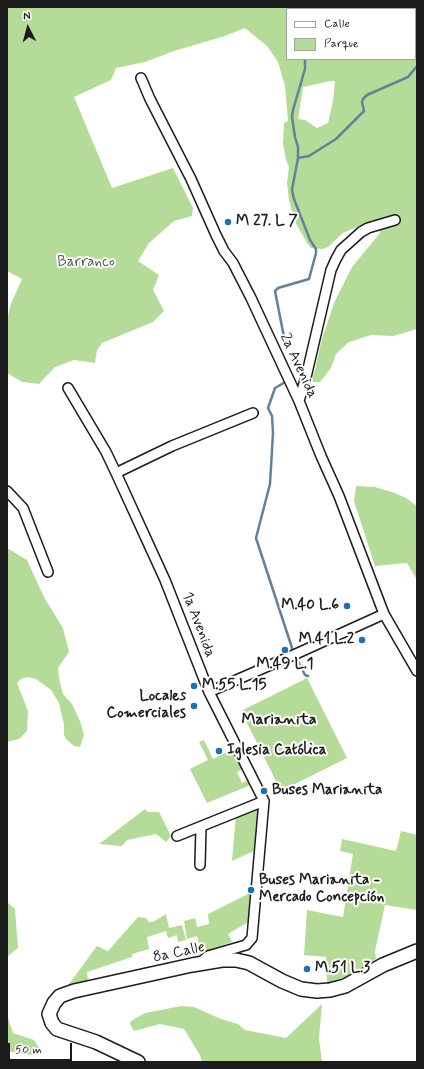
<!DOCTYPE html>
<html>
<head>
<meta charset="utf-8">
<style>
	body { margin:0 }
	#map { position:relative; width:424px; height:1069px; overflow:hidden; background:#fff; font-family:Mynerve,sans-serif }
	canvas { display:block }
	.frame { position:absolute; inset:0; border:8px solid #1c1c1c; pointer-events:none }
	.legend { position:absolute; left:286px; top:8px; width:130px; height:52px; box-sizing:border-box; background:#fff; border:1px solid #a4a4a4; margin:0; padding:5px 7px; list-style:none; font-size:12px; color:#1c1c1c }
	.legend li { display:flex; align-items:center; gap:8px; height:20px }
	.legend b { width:20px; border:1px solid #a4a4a4 }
	.north { position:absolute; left:8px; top:8px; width:40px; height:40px; -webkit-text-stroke:3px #fff; paint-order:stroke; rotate:354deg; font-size:11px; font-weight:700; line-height:16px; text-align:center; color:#1c1c1c }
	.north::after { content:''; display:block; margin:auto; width:14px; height:18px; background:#1c1c1c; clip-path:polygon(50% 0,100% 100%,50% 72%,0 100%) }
	.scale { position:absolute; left:8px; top:1043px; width:64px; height:18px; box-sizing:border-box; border:2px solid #1c1c1c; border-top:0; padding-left:5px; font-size:12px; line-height:14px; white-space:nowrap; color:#1c1c1c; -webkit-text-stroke:3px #fff; paint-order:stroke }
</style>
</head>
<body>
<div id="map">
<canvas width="424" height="1069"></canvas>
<div class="frame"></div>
<ul class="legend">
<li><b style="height:5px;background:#fff"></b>Calle</li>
<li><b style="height:11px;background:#b4dc98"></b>Parque</li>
</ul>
<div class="north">N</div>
<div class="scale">50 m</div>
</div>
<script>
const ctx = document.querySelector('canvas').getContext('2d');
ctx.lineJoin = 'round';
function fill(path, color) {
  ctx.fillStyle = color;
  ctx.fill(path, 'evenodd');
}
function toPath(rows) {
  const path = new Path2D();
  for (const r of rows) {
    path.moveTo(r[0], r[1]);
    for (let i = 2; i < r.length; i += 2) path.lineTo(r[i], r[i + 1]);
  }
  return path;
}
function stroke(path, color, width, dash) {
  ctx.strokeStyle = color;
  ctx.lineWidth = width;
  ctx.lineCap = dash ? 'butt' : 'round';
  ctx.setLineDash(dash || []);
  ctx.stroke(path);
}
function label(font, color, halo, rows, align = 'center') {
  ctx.font = font + ' Mynerve,sans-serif';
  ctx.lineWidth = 4;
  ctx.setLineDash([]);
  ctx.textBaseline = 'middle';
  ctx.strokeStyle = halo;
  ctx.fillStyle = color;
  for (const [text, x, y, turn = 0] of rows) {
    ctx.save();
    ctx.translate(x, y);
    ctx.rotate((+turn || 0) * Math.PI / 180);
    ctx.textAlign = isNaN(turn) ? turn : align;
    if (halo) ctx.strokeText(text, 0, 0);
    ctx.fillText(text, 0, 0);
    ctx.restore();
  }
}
fill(toPath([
	[7,7,417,7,417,329,393,336,371,335,349,342,336,354,331,368,320,382,311,382,315,370,321,342,334,303,352,267,380,233,378,222,373,220,343,233,328,247,323,249,311,248,307,243,294,220,289,200,287,183,289,167,286,160,283,144,284,123,288,121,285,86,278,62,267,46,245,28,225,36,174,51,145,62,116,68,111,80,74,97,112,188,173,168,193,208,192,216,174,221,149,243,138,261,159,275,153,290,164,311,153,322,102,343,97,350,95,363,74,360,55,367,39,384,22,382,7,373,7,322,10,306,22,279,7,271],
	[287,9,415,9,415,59,287,59],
	[330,81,335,81,333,101,328,123,317,128,305,120,298,119,303,87],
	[356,486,375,487,395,493,406,498,417,506,417,580,407,563,375,566,354,501],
	[7,548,27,560,44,597,63,628,69,652,58,668,59,679,63,694,72,704,80,721,84,735,80,747,74,746,67,740,64,735,64,724,59,703,51,690,36,679,28,677,21,679,17,683,28,711,27,731,19,739,7,742],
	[307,678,347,758,281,791,241,711],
	[204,740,213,759,235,748,245,768,237,772,242,783,250,779,253,784,207,803,190,769,208,760,199,742],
	[262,803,258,849,232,861,236,814],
	[145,809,148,812,159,812,171,836,166,842,156,834,127,840,122,846,99,844],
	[401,831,417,835,417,910,385,905,375,951,376,959,347,976,327,984,326,957,304,955,307,910,343,917,353,854,340,851,342,839,396,851],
	[252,892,250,921,228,934,232,942,201,953,197,936,187,939,184,921,195,918,197,927,209,924,208,914],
	[7,902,15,909,18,948,7,957],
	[166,914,169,928,182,925,186,940,178,942,177,935,168,938,166,931,147,937,149,949,132,954,132,957,87,972,88,982,66,988,97,946,108,951,138,917,146,918,149,922,153,922],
	[322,1004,319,1038,322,1062,202,1062,200,1055,184,1029,160,1024,134,1031,130,1024,131,1021,145,1013,181,1006,194,1007,221,1019,238,1024,245,1030,286,1038],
	[7,1015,13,1033,34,1040,39,1048,31,1055,7,1051]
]), '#b4dc98');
stroke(toPath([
	[416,7,417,8],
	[309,9,309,7],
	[298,158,309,156,336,139,364,111,362,102,363,99,367,95,408,77,417,66],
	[284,337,275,291,278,288,309,279,316,253,316,249,310,240,294,199,292,190,298,158,298,147,295,137,292,117,293,110,305,69,305,59],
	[287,381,275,388,268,408,272,416,273,433,270,484,256,538,293,651,305,675,308,676]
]), '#63819b', 2.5);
const street = toPath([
	[141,78,150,99,191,179,216,235,224,251,233,263,251,298,299,401,321,456,339,496,384,614,417,671],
	[68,388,106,452,116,473,165,580,209,692,264,801,252,938,246,945,208,956,200,963],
	[299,401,307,373,331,270,336,259,341,250,361,232,368,228,395,220],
	[116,473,172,446,253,413],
	[7,491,23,508,48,572],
	[209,692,298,653,384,614],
	[177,836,264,801],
	[200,865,201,827]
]);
const secondary = toPath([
	[138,1062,96,1042,57,1029,52,1023,49,1014,54,1003,60,996,74,991,192,965,222,960,236,960,249,963,282,981,301,989,317,991,330,990,345,986,383,965,417,951]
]);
stroke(street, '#1c1c1c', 12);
stroke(secondary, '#1c1c1c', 16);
stroke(street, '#fff', 9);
stroke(secondary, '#fff', 13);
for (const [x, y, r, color] of [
	[228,222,4,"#1f6fb2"],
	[347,606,4,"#1f6fb2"],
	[362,640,4,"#1f6fb2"],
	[285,650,4,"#1f6fb2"],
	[194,686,4,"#1f6fb2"],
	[194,706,4,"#1f6fb2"],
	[219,751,4,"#1f6fb2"],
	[264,791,4,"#1f6fb2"],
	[251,890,4,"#1f6fb2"],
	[307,969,4,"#1f6fb2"]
]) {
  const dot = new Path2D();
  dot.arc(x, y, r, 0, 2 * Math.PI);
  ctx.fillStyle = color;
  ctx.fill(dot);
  stroke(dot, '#fff', 1.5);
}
label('bold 15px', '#1c1c1c', '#fff', [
	["M 27. L 7",236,222],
	["M.40 L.6",339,606,"right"],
	["M.41 L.2",354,640,"right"],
	["M.49 L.1",285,665,"center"],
	["M.55 L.15",202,686],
	["Locales",186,697,"right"],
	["Comerciales",186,714,"right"],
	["Iglesia Católica",227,751],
	["Buses Marianita",272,791],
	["Buses Marianita -",259,881],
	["Mercado Concepción",259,898],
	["M.51 L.3",315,969]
], 'left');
label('15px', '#515f47', '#fff', [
	["Barranco",86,263]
]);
label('15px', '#1c1c1c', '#fff', [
	["2a Avenida",298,366,65],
	["1a Avenida",198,625,69],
	["8a Calle",179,953,-12]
]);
label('bold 16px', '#1c1c1c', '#fff', [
	["Marianita",279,721]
]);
</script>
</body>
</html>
